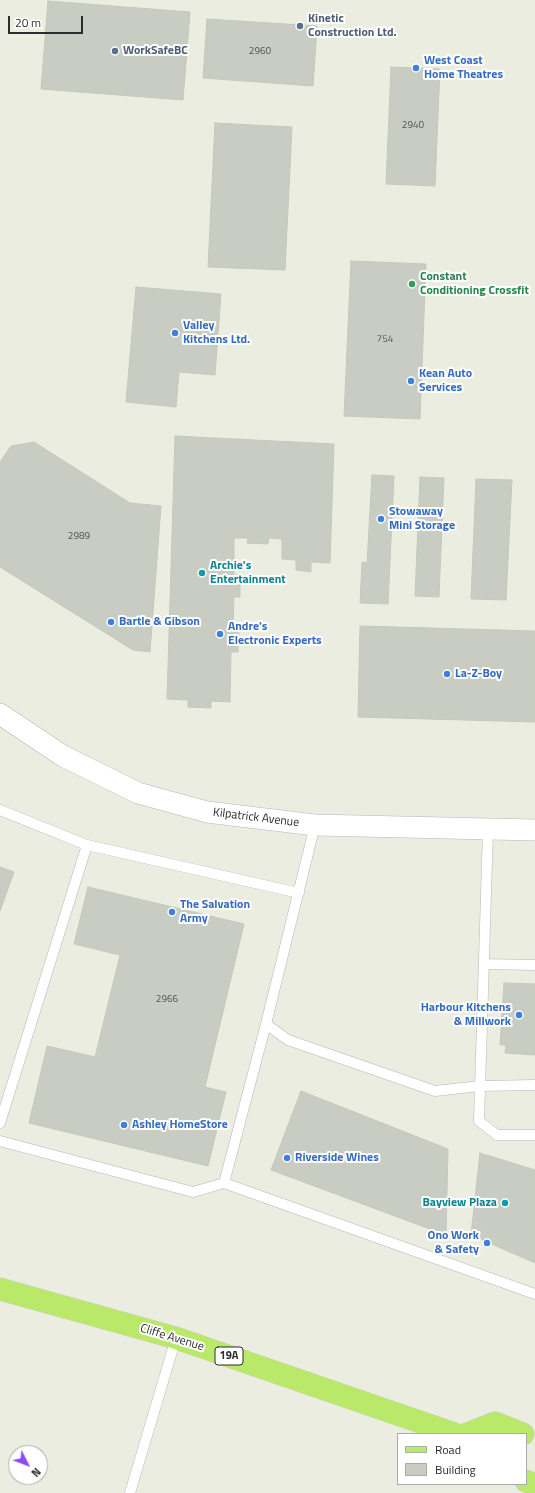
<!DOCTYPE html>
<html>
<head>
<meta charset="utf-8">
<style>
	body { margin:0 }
	#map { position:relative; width:535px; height:1493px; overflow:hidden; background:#ebede0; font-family:"Titillium Web",sans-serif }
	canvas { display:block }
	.legend { position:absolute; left:397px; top:1433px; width:130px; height:52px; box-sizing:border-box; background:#fff; border:1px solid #ababab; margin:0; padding:5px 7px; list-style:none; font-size:12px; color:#2c2c2c }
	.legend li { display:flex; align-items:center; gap:8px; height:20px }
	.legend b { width:20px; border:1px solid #ababab }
	.north { position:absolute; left:8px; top:1445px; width:40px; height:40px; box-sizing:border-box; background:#fff; border:1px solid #ababab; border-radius:50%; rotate:132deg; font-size:11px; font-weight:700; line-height:16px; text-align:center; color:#2c2c2c }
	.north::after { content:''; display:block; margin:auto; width:14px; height:18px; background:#8e4aef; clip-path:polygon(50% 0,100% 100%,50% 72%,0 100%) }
	.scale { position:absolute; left:8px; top:16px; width:75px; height:18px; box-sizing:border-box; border:2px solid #2c2c2c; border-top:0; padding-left:5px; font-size:12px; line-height:14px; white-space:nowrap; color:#2c2c2c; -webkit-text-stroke:3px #fff; paint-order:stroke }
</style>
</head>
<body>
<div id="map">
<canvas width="535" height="1493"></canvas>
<ul class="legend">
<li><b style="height:5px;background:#bae969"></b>Road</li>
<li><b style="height:11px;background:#c9ccc2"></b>Building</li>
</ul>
<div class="north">N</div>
<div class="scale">20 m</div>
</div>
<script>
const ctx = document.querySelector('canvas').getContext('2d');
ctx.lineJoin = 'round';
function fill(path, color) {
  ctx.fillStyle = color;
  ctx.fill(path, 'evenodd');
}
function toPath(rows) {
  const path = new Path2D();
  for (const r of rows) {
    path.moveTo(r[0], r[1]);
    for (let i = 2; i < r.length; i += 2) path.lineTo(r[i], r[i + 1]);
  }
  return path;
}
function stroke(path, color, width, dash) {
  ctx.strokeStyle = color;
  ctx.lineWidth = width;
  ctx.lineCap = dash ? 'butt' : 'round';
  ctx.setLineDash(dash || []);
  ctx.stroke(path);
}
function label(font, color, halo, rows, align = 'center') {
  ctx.font = font + ' "Titillium Web",sans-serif';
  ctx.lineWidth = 4;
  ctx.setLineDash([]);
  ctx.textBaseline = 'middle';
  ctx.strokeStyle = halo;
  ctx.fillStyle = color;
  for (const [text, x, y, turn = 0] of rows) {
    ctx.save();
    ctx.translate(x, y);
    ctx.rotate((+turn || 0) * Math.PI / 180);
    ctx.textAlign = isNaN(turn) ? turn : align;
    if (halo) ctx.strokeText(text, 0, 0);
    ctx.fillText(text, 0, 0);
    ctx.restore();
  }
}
const building = toPath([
	[48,1,190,12,183,100,41,89,48,1],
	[207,19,317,26,313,86,203,78,207,19],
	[391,67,440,69,435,186,386,184,391,67],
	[215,123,292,127,285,270,208,267,215,123],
	[351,261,426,264,420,419,344,416,351,261],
	[136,287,221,294,215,375,179,372,176,407,126,402,136,287],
	[175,436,334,444,330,563,311,562,311,572,296,570,296,560,282,559,282,539,269,538,268,544,247,543,248,538,234,538,234,575,240,575,240,597,234,597,233,629,239,629,238,652,231,652,230,702,211,701,211,708,188,707,188,700,167,699,175,436],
	[34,442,130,503,161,506,150,652,133,650,0,567,0,462,11,446,34,442],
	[372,475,394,476,388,604,360,603,362,562,367,563,372,475],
	[420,477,444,478,439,597,415,596,420,477],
	[476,479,512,480,506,600,471,599,476,479],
	[360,626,535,631,535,722,358,717,360,626],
	[0,867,14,872,0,911,0,867],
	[88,887,244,924,205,1087,226,1092,208,1166,29,1123,47,1046,95,1057,120,955,74,944,88,887],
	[504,983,535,984,535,1055,505,1053,506,1045,500,1045,504,983],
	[301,1091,448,1149,446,1235,271,1170,301,1091],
	[480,1153,535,1170,535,1263,471,1235,480,1153]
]);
fill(building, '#c9ccc2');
stroke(building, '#c5c8b9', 1);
const service = toPath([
	[0,810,87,845,299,893],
	[488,829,479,1121,497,1135,535,1135],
	[484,964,535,965],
	[266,1024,288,1040,435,1091,480,1086,535,1085],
	[0,1123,87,845],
	[0,1141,193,1192,224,1183,535,1294],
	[224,1183,266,1024,315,825],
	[130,1493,176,1338]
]);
const minor = toPath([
	[0,714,63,756,138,793,207,812,315,825,535,830]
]);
const primary = toPath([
	[0,1289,176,1338,455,1434],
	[467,1434,495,1423,523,1434],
	[526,1481,535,1485]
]);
stroke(service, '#b8b3bf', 11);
stroke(minor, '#b8b3bf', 22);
stroke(primary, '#ccc', 23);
stroke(service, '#fff', 10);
stroke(minor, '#fff', 21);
stroke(primary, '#bae969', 22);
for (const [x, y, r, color] of [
	[300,26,4,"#5c6f8a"],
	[115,51,4,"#5c6f8a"],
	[416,68,4,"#3f7fe0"],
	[412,284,4,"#2e9e5b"],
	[175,333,4,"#3f7fe0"],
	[411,381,4,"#3f7fe0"],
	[381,519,4,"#3f7fe0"],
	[202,573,4,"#0f9aa8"],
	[111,622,4,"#3f7fe0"],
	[220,634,4,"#3f7fe0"],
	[447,674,4,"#3f7fe0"],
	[172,912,4,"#3f7fe0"],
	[519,1015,4,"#3f7fe0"],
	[124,1125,4,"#3f7fe0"],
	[287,1158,4,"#3f7fe0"],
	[505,1203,4,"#0f9aa8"],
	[487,1243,4,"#3f7fe0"]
]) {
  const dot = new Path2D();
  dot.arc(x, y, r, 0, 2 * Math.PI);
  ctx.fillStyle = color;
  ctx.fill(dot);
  stroke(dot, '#fff', 1.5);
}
label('10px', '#535452', null, [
	["2960",260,52],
	["2940",413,126],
	["754",385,340],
	["2989",79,537],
	["2966",167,1000]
]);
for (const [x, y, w] of [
	[229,1356,28]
]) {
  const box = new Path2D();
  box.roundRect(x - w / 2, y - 9, w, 18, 3);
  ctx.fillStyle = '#fff';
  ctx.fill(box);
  stroke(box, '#2c2c2c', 1);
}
label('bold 11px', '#2c2c2c', null, [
	["19A",229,1356]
]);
label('bold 12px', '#4e5e75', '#fff', [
	["Kinetic",308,19],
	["Construction Ltd.",308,33],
	["WorkSafeBC",123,51]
], 'left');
label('bold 12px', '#366cbe', '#fff', [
	["West Coast",424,61],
	["Home Theatres",424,75],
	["Valley",183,326],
	["Kitchens Ltd.",183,340],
	["Kean Auto",419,374],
	["Services",419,388],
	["Stowaway",389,512],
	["Mini Storage",389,526],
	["Bartle & Gibson",119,622],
	["Andre's",228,627],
	["Electronic Experts",228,641],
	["La-Z-Boy",455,674],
	["The Salvation",180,905],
	["Army",180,919],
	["Harbour Kitchens",511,1008,"right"],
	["& Millwork",511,1022,"right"],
	["Ashley HomeStore",132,1125],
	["Riverside Wines",295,1158],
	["Ono Work",479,1236,"right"],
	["& Safety",479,1250,"right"]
], 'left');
label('bold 12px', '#27864d', '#fff', [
	["Constant",420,277],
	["Conditioning Crossfit",420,291]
], 'left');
label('bold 12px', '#0d838f', '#fff', [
	["Archie's",210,566],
	["Entertainment",210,580],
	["Bayview Plaza",497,1203,"right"]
], 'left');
label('12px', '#2c2c2c', '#fff', [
	["Kilpatrick Avenue",256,818,7],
	["Cliffe Avenue",172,1338,17]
]);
</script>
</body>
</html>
